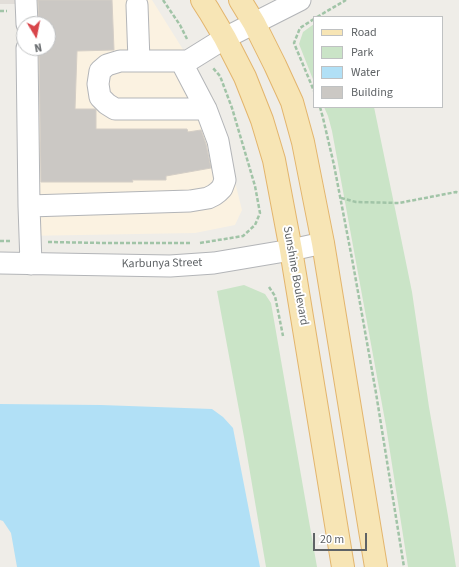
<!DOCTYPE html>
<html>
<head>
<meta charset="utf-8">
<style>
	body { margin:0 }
	#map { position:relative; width:459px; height:567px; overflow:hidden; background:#efede8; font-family:"Source Sans 3",sans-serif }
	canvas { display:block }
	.legend { position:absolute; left:313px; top:16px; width:130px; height:92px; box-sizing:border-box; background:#fff; border:1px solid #bfc1c2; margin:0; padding:5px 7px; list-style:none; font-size:12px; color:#5f6366 }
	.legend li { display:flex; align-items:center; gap:8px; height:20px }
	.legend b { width:20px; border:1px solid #bfc1c2 }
	.north { position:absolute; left:16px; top:16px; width:40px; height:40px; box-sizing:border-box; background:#fff; border:1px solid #bfc1c2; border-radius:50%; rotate:170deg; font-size:11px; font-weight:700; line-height:16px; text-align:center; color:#5f6366 }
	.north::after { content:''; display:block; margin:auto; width:14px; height:18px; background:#d8454a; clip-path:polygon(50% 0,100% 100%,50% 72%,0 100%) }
	.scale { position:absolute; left:313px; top:533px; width:54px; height:18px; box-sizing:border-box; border:2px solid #5f6366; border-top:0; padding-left:5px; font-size:12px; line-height:14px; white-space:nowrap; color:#5f6366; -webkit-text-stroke:3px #fff; paint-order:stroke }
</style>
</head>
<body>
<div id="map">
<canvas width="459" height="567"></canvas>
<ul class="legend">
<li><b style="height:5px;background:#f7e5b5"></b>Road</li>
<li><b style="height:11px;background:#cae4c7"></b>Park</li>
<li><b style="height:11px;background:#b1e0f6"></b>Water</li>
<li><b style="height:11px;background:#cbc8c4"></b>Building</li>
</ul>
<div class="north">N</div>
<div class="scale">20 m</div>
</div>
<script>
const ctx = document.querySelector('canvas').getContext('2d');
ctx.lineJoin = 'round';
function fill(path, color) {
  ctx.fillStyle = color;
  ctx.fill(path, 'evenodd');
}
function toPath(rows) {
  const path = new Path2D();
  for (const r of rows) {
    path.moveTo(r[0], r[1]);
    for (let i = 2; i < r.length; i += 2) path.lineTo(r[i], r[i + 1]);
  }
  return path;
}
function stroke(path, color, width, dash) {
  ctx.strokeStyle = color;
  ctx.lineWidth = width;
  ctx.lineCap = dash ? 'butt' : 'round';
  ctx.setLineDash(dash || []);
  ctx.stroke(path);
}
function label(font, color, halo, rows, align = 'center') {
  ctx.font = font + ' "Source Sans 3",sans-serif';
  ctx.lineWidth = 4;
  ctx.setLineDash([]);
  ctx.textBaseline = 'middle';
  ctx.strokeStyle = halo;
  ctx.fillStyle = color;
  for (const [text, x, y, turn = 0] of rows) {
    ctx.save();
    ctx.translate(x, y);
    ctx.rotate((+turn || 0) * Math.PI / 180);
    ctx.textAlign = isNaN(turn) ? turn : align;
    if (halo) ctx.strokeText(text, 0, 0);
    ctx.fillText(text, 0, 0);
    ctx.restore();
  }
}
fill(toPath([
	[17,0,152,0,214,99,242,210,235,225,195,233,22,236],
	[24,24,48,24,48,48,24,48]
]), '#fbf2e1');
fill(toPath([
	[0,0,17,0,17,4,0,4]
]), '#e2ded9');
fill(toPath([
	[314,24,314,82,299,44,303,32],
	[324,107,374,107,392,194,412,292,429,407,448,516,456,567,408,567,386,426,332,131,328,116],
	[244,285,265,294,271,303,317,567,266,567,244,437,217,291]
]), '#cae4c7');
fill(toPath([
	[0,404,101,405,212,409,223,417,233,428,260,567,17,567,11,533,3,521,0,520]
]), '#b1e0f6');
const building = toPath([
	[38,0,112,0,114,50,77,51,75,109,95,109,96,110,96,129,187,129,188,132,201,130,206,144,211,168,166,176,166,180,132,180,133,182,41,182,39,48,48,48,48,24,39,24,38,0]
]);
fill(building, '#cbc8c4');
stroke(building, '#d4cec6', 1);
const minor = toPath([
	[26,0,27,24],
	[137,5,139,61],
	[27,48,29,206],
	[188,61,120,61,107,65,100,71,98,84,100,97,107,104,115,109,206,109],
	[0,263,170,266,214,263,291,250,323,243],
	[31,264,29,206,190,201,208,198,214,195,218,192,222,188,225,180,218,141,206,109,184,67,188,61,225,38,300,0]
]);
const major = toPath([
	[202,0,209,11,225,38,245,77,262,120,274,160,291,250,343,567],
	[240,0,254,23,275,65,292,102,303,142,323,243,376,567]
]);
stroke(minor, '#b3b5b8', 23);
stroke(major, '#e3b56d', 24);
stroke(toPath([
	[163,0,180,25,187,39],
	[0,11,7,11],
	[317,17,346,0],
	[314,19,300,28,294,43,314,91],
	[320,107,323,118,334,165,353,264,376,393,404,567],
	[341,198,356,202,399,203,456,192,459,193],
	[0,241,11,241],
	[48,242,103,243,191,243],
	[200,243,243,236,255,225,260,213,255,186,232,108,220,76,213,68],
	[269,287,275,296,283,336]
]), '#a1c4a7', 2.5, [4, 2]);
stroke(minor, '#fff', 21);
stroke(major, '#f7e5b5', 22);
label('12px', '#5f6366', '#fff', [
	["Karbunya Street",162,264,-1],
	["Sunshine Boulevard",295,276,80]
]);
</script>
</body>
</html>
